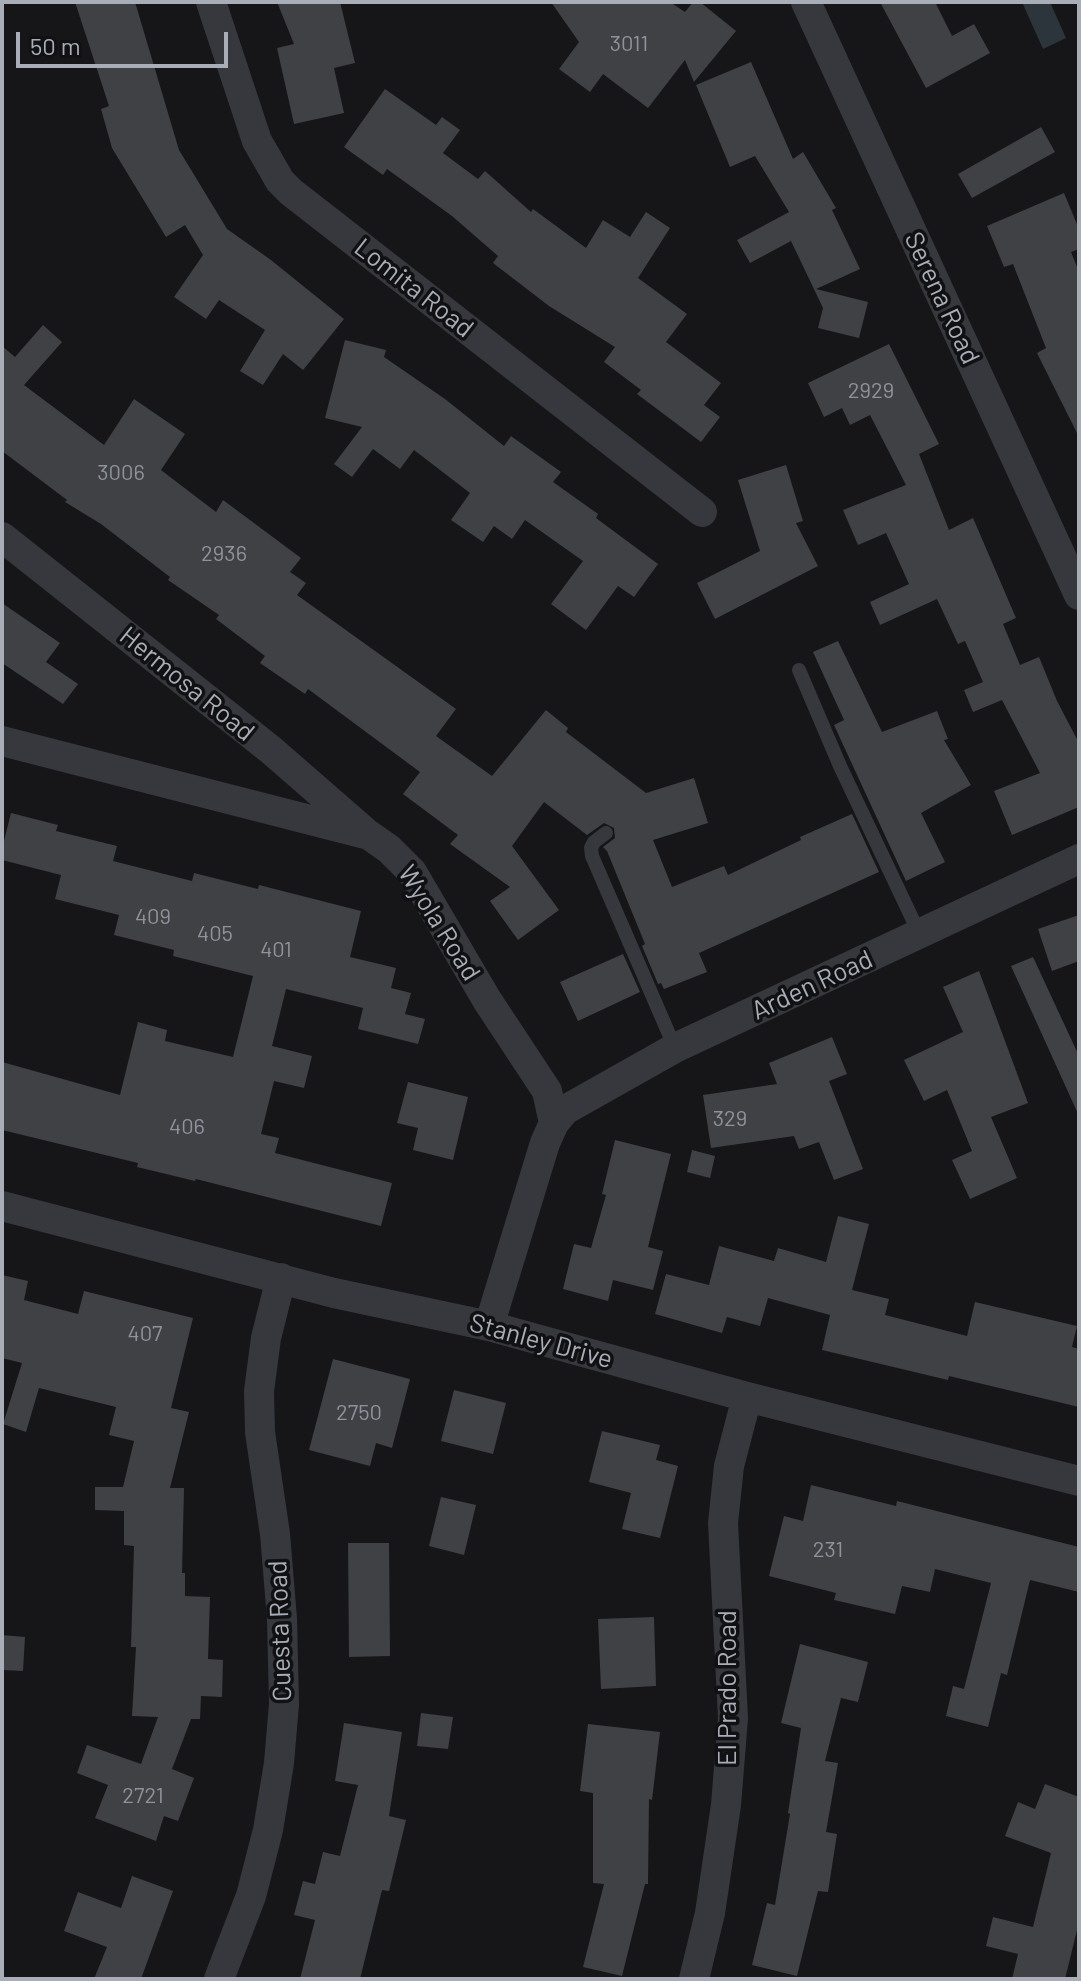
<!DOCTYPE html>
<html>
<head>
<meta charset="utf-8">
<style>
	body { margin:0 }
	#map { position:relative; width:1081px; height:1981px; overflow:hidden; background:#161618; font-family:Barlow,sans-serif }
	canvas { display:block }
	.frame { position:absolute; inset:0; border:4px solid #a8adb8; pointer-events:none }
	.scale { position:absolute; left:16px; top:32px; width:212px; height:36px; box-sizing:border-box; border:4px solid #a8adb8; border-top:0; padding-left:10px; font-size:24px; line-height:28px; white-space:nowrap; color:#a8adb8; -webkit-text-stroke:6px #111113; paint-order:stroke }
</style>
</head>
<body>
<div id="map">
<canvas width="1081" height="1981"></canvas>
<div class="frame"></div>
<div class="scale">50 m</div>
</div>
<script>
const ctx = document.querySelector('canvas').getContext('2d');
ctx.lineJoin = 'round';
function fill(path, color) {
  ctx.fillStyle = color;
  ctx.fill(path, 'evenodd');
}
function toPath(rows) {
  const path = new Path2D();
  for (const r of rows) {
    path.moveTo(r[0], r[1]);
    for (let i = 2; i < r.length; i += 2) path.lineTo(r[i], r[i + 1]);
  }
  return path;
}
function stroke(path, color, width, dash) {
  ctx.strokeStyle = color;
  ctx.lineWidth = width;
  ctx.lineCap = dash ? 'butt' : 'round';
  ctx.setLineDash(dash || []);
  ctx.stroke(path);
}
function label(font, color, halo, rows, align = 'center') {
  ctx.font = font + ' Barlow,sans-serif';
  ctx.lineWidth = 7;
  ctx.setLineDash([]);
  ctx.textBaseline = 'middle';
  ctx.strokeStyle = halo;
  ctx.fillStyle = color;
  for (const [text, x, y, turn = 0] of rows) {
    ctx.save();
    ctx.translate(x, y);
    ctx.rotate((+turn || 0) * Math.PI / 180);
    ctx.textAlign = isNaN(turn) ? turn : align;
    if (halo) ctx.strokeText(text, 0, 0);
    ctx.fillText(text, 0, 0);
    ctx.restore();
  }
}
fill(toPath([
	[1022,2,1050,2,1066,38,1043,49]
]), '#2c353c');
fill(toPath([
	[75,2,135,2,179,150,227,229,271,260,344,319,303,370,283,354,263,385,240,371,265,330,219,300,206,319,174,297,203,255,185,225,166,237,112,148,101,109,109,106],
	[277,2,340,2,355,63,334,68,344,113,294,124,277,48,294,44],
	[551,2,670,2,685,12,693,2,700,2,736,31,694,82,685,60,648,108,603,74,590,92,559,69,579,42],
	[880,2,935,2,952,36,974,24,990,53,926,88],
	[751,62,793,159,803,152,836,208,832,210,860,269,816,289,868,302,859,338,818,328,823,308,791,241,750,263,737,240,789,212,755,156,730,167,696,85],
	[385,89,436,125,442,117,460,130,443,153,478,179,485,171,531,212,533,209,586,248,603,220,630,237,646,212,670,228,638,278,687,314,666,342,721,383,704,405,720,417,701,442,637,394,641,390,604,362,615,347,549,306,493,263,498,256,452,216,387,169,383,175,344,147],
	[1041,127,1055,152,972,198,958,174],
	[1064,193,1079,229,1079,249,1071,252,1079,272,1079,437,1037,353,1046,348,1013,264,1004,267,987,226],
	[43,325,62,342,24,385,104,445,134,399,185,434,161,470,216,512,223,500,301,558,290,572,306,583,297,595,456,709,436,736,492,776,546,710,568,728,566,732,646,793,694,778,708,823,653,840,672,887,724,866,728,875,801,840,800,837,852,814,879,872,699,953,707,972,664,989,661,983,658,984,642,946,645,944,607,851,603,847,615,838,614,828,604,823,587,835,544,802,512,846,559,910,518,940,490,901,510,887,450,844,458,835,403,794,420,772,308,689,305,694,260,663,265,656,216,619,219,615,168,580,170,577,101,524,65,502,67,500,2,451,2,346,15,357],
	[345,340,386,350,384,357,445,399,504,446,511,436,561,472,553,482,598,514,596,518,658,564,634,597,618,586,586,630,551,604,583,561,525,520,512,539,494,526,483,542,451,520,470,493,414,450,400,469,373,449,352,477,334,464,362,427,325,418],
	[889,344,939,444,919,454,949,530,973,518,1016,618,1003,624,1020,665,1039,657,1057,701,1079,743,1079,807,1012,835,994,791,1040,773,1002,700,973,712,964,690,983,682,965,641,958,644,937,599,880,625,870,602,909,584,886,533,858,545,843,510,906,485,870,415,850,425,842,408,824,417,808,383],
	[786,465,803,521,796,523,818,566,715,619,697,583,760,551,738,480],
	[2,603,60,643,46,662,78,684,63,704,2,663],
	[838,641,882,732,937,711,948,739,944,740,971,785,921,813,945,862,906,881,834,725,844,720,813,652],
	[11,813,58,825,56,831,117,846,113,861,192,881,194,873,258,889,259,885,361,911,350,957,396,968,391,988,411,993,405,1014,425,1019,418,1044,358,1029,363,1008,286,989,272,1046,312,1056,304,1088,274,1081,261,1134,279,1138,275,1153,392,1183,381,1226,196,1179,195,1181,137,1167,138,1163,2,1130,2,1062,120,1095,138,1022,167,1030,165,1041,233,1057,253,976,173,956,174,950,114,935,119,915,55,899,61,875,2,860,2,849],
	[1079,915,1079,961,1052,971,1038,929],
	[623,954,640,992,578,1021,560,982],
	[1033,957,1079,1056,1079,1116,1011,966],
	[979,971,1028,1103,991,1117,1017,1178,970,1199,952,1160,972,1151,947,1090,924,1101,904,1060,963,1032,943,987],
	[832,1037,847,1074,829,1081,863,1169,834,1180,819,1142,799,1149,794,1136,711,1148,703,1095,777,1084,769,1063],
	[408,1082,468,1097,453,1160,413,1150,418,1128,397,1123],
	[615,1140,671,1154,648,1247,663,1251,653,1290,613,1280,608,1301,563,1289,574,1244,591,1248,606,1195,602,1194],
	[692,1150,715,1156,710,1178,687,1172],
	[838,1216,869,1224,852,1290,889,1299,885,1315,967,1336,975,1302,1077,1326,1072,1347,1079,1349,1079,1407,949,1376,948,1380,822,1350,830,1315,768,1298,760,1326,727,1317,722,1333,655,1314,666,1274,709,1285,719,1246,774,1261,778,1248,826,1262],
	[2,1275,28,1281,24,1300,78,1314,84,1291,193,1318,171,1408,189,1412,170,1488,184,1488,182,1573,185,1573,185,1596,210,1597,208,1659,223,1660,222,1697,201,1696,200,1719,191,1719,172,1769,194,1778,178,1821,164,1816,156,1841,95,1818,108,1785,77,1773,87,1745,141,1764,158,1717,132,1716,136,1647,131,1647,134,1546,124,1545,124,1511,95,1510,95,1487,123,1487,134,1441,109,1435,116,1407,39,1388,26,1432,3,1424,22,1363,2,1358],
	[333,1359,410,1379,392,1448,376,1443,370,1466,309,1450],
	[454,1390,506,1403,493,1454,441,1441],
	[602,1431,660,1445,656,1460,678,1466,660,1538,622,1529,631,1493,589,1482],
	[811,1485,896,1506,897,1501,1079,1547,1079,1592,1030,1580,1007,1675,1001,1673,988,1727,946,1716,953,1686,964,1689,991,1583,935,1569,930,1592,902,1586,895,1614,834,1600,836,1593,769,1576,784,1516,803,1521],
	[441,1497,476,1505,464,1555,429,1546],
	[348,1543,389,1543,390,1656,349,1657],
	[654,1617,656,1686,601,1689,598,1619],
	[2,1635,25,1637,23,1671,2,1670],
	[800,1644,868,1662,858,1702,841,1698,825,1761,838,1763,826,1832,837,1834,828,1892,818,1891,797,1976,752,1965,767,1903,775,1905,790,1814,788,1813,801,1728,781,1723],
	[421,1713,453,1717,448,1749,417,1746],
	[344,1723,402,1732,389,1816,406,1820,389,1891,382,1890,360,1979,300,1979,315,1920,294,1915,303,1881,315,1884,323,1852,340,1856,358,1785,335,1781],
	[588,1724,660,1732,652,1800,649,1799,648,1884,645,1884,622,1976,583,1967,604,1884,593,1883,593,1793,580,1791],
	[1045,1784,1079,1797,1079,1922,1065,1979,1012,1979,1018,1954,986,1946,993,1917,1033,1927,1051,1853,1005,1836,1018,1802,1035,1809],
	[132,1876,173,1891,141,1979,94,1979,107,1947,64,1931,78,1892,121,1908]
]), '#404145');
stroke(toPath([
	[799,670,840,766,920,935],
	[606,833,594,842,591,848,592,856,675,1048]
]), '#37383d', 14);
stroke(toPath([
	[211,2,257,141,280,181,291,192,702,512],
	[806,2,1079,595],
	[2,537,271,750,364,831],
	[2,741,369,835,389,849,412,872,487,1000,547,1091,554,1123,545,1143,489,1326],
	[554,1123,565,1110,675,1048,1079,859],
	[2,1206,334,1293,489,1326,747,1397,1079,1481],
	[219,1979,251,1896,268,1830,279,1763,284,1704,282,1619,275,1534,260,1432,259,1391,266,1338,281,1278],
	[694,1979,710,1913,726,1805,733,1718,723,1523,729,1466,747,1397]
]), '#37383d', 30);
label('22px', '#8e929b', null, [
	["3011",629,44],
	["2929",871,391],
	["3006",121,473],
	["2936",224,554],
	["409",153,917],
	["405",215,934],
	["401",276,950],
	["329",730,1119],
	["406",187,1127],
	["407",145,1334],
	["2750",359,1413],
	["231",828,1550],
	["2721",143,1796]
]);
label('26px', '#a8adb8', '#111113', [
	["Lomita Road",414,288,38],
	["Serena Road",942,298,65],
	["Hermosa Road",187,684,39],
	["Wyola Road",439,923,58],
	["Arden Road",812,985,-25],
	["Stanley Drive",541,1341,15],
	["Cuesta Road",280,1631,-92],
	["El Prado Road",727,1688,-90]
]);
</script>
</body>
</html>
